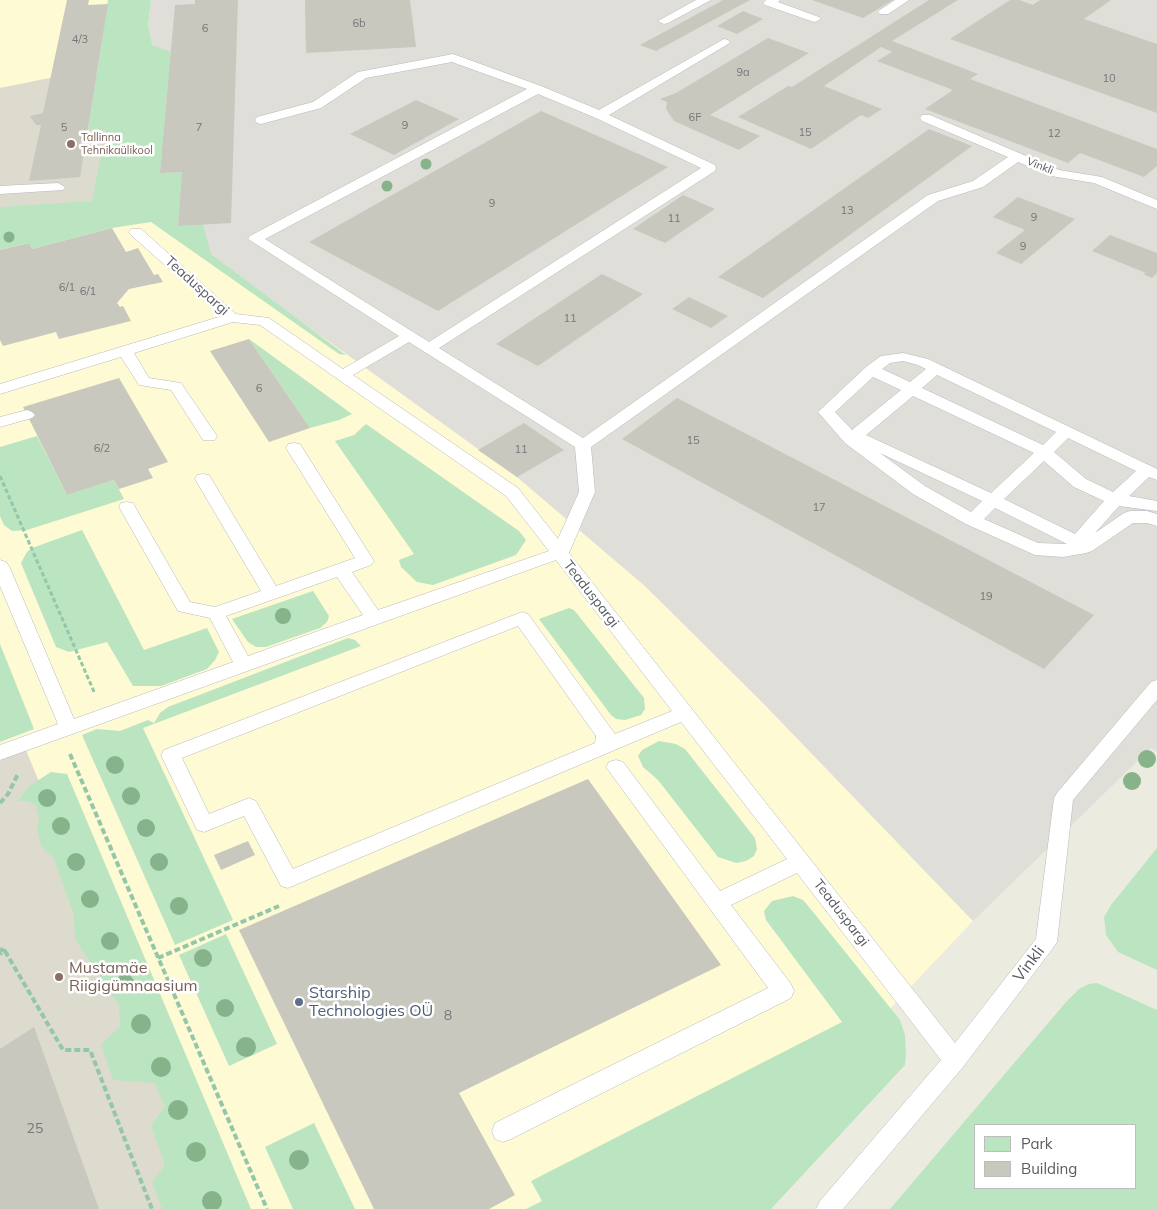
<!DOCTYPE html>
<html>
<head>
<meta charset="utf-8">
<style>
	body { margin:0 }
	#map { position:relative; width:1157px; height:1209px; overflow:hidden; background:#ecebe0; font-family:Mulish,sans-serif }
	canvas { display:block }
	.legend { position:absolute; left:974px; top:1124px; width:162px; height:65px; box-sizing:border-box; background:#fff; border:1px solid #bdbdc0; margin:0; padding:6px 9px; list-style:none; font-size:15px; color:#595b61 }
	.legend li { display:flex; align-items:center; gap:10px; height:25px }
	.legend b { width:25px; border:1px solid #bdbdc0 }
</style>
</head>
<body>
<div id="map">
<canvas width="1157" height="1209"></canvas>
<ul class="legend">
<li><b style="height:14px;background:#bbe5c1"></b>Park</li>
<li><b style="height:14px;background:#c9c8bf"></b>Building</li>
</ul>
</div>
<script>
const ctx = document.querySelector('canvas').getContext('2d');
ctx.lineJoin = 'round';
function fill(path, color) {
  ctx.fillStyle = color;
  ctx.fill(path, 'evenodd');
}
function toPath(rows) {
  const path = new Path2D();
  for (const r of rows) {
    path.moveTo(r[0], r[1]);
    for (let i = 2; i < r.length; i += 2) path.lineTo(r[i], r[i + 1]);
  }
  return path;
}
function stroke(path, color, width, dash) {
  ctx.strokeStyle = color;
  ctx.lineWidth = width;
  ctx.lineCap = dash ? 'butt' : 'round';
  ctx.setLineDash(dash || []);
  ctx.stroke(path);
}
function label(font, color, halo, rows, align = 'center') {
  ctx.font = font + ' Mulish,sans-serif';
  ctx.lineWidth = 5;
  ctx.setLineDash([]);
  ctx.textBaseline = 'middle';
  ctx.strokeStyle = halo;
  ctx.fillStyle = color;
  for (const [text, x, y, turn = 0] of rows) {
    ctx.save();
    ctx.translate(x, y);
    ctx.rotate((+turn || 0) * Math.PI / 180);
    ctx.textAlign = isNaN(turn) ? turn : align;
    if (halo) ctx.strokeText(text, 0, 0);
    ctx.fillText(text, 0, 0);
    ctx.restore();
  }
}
fill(toPath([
	[0,0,151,0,143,73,50,78,0,88],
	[140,201,284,309,517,477,645,586,762,702,973,921,700,1209,213,1209,21,738,0,745,0,231]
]), '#fefad3');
fill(toPath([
	[151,0,1157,0,1157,752,1151,748,973,921,762,702,645,586,517,477,284,309,140,201,143,73]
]), '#e0ded8');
fill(toPath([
	[97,75,140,201,0,231,0,88,50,78],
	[21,738,213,1209,0,1209,0,746]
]), '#dcdbce');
fill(toPath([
	[108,0,151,0,148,26,152,45,171,52,160,173,182,172,178,226,203,224,211,254,346,355,339,354,151,222,112,228,32,249,29,243,0,250,0,207,92,201,106,130,88,130],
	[249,339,352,414,339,420,310,428],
	[366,424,519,531,526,540,516,555,433,585,417,582,401,567,399,560,414,554,335,441,354,435],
	[37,436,67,495,114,480,124,499,27,530,12,531,4,525,0,516,0,447],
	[82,530,144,650,207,628,219,652,215,660,207,669,161,686,133,686,107,642,69,652,56,647,21,563,27,552,32,548],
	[313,591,329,616,327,622,320,628,266,647,256,647,248,642,232,619],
	[569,608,574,610,644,698,645,709,641,715,625,720,616,719,611,715,539,619],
	[348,638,355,640,361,646,143,728,233,920,175,945,82,735,97,729,120,731,148,720,154,723,160,713,168,707],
	[0,644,34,729,0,742],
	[659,741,676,744,685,749,755,838,757,849,754,856,746,861,736,863,718,857,658,780,643,767,638,756,642,750],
	[51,772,67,774,251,1209,162,1209,152,1182,165,1165,151,1125,165,1107,155,1083,113,1080,101,1044,120,1027,119,1005,75,939,74,915,54,859,41,846,37,828,39,817,36,806,29,801,18,801,29,786],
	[1157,848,1157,970,1118,952,1106,935,1104,917,1111,905],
	[793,896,803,900,809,907,900,1020,905,1035,906,1054,905,1065,771,1209,526,1209,542,1201,531,1181,842,1022,766,920,764,911,772,901],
	[226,934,277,1044,229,1066,179,955],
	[1097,983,1157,1010,1157,1209,890,1209,1066,1002,1079,989,1089,984],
	[1136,1125,1136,1188,976,1188,976,1125],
	[314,1123,355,1209,293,1209,265,1147]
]), '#bbe5c1');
fill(toPath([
	[67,0,89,0,88,5,108,4,80,177,29,181,41,125,36,125,30,116,43,113],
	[195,0,238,0,231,223,178,226,182,172,160,173,175,5,195,4],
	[305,0,410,0,416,47,306,53],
	[723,0,750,0,656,51,640,45],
	[812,0,893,0,863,18],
	[929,0,958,0,892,41,978,74,970,79,1157,149,1157,166,1144,177,1080,153,1068,163,925,109,953,90,877,61,892,52,881,47,824,86,882,109,868,118,861,115,811,149,738,117,788,86,792,87],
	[1010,0,1019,0,1033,5,1040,0,1111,0,1084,19,1157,44,1157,113,950,39],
	[743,11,763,19,737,34,717,26],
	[768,38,809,53,710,115,760,136,739,150,674,121,666,109,667,102,660,99,676,93],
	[416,100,459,119,394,155,350,134],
	[541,111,668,167,438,311,309,242],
	[929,129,972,146,763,298,718,277],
	[683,195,715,209,665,243,633,229],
	[1018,197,1075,219,1021,264,996,253,1025,230,993,217],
	[112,228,126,252,138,248,154,275,158,274,163,282,129,289,117,303,120,307,123,306,131,321,59,339,56,332,3,346,0,340,0,250,29,243,32,249],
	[1110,235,1157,253,1157,273,1152,278,1143,274,1146,273,1092,251],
	[602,274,643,294,538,366,496,344],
	[689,297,728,316,711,328,672,309],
	[249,339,310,428,269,442,210,351],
	[119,378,168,462,148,469,153,478,119,489,114,480,67,495,23,407],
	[677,398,764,443,1094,615,1044,669,622,439],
	[524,423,564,450,517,477,478,450],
	[588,779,721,965,459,1093,515,1195,489,1209,374,1209,239,930],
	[248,841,255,855,221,870,214,855],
	[34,1027,99,1209,0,1209,0,1049]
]), '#c9c8bf');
const service = toPath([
	[696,0,711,0,668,23,664,24,658,21,696,0],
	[766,0,780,0,778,2,819,17,821,19,815,22,811,21,765,5,763,3,766,0],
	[895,0,909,0,888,14,880,14,878,12,880,10,895,0],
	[724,39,728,40,730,42,728,44,609,115,715,165,716,168,715,171,439,348,583,438,928,195,973,181,1008,157,922,121,920,118,922,115,930,115,1059,170,1102,177,1157,200,1157,209,1094,183,1051,176,1018,162,983,187,938,201,591,447,595,492,569,553,955,1043,1036,939,1054,798,1057,793,1151,682,1157,680,1157,700,1073,800,1057,942,1053,948,963,1067,843,1209,816,1209,820,1201,941,1060,797,873,731,905,791,984,794,991,791,998,511,1139,503,1142,495,1139,492,1131,495,1123,768,988,606,767,609,762,616,760,623,762,720,891,787,859,681,722,288,888,281,886,244,816,204,832,197,830,161,755,164,750,522,612,528,614,615,734,672,711,556,560,0,760,0,745,58,724,0,586,0,560,6,562,9,566,74,719,233,662,210,618,178,611,119,507,121,503,127,502,133,503,190,602,215,607,261,591,195,479,197,475,203,474,209,475,276,586,355,558,286,448,288,444,294,443,300,444,374,561,371,565,352,572,378,610,549,551,506,496,260,325,233,322,134,353,149,378,181,383,217,436,215,440,203,440,171,390,139,385,121,357,0,394,0,384,222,316,131,235,129,232,131,229,141,229,236,314,269,318,343,369,399,336,248,239,250,236,527,89,452,62,366,78,321,108,261,124,257,123,255,120,257,117,313,102,358,72,453,54,541,86,599,110,724,39],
	[538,94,596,118,701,168,429,342,265,239,538,94],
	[409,342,575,447,579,492,558,539,518,488,353,375,409,342],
	[337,577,363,615,248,656,226,616,337,577],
	[518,626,596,736,595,743,293,869,256,801,249,798,209,814,182,758,518,626],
	[58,183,65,187,63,190,0,194,0,186,58,183],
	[903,353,928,359,1157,469,1157,480,1149,477,1129,496,1157,501,1157,511,1119,506,1095,533,1124,513,1130,511,1147,511,1157,514,1157,526,1147,523,1133,523,1092,551,1086,553,1063,557,1035,555,966,524,913,494,845,443,818,412,866,367,881,356,903,353],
	[903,361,918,365,926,369,910,382,882,369,890,363,903,361],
	[937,375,1056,432,1043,445,922,388,937,375],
	[873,377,901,390,852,430,835,412,873,377],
	[913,396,1034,453,991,493,866,435,913,396],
	[1068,438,1136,471,1113,492,1086,479,1054,452,1068,438],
	[880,453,982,501,971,512,925,486,880,453],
	[1044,461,1074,487,1104,501,1075,534,1004,499,1044,461],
	[995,508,1067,544,1038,543,984,519,995,508],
	[27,410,32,412,35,415,32,418,0,427,0,417,27,410]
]);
stroke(service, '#b8b9bf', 1);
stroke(toPath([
	[0,476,95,694]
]), '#94c6a9', 3, [4.5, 2.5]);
stroke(toPath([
	[70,754,267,1209],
	[0,803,8,794,18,774],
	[0,949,5,951,0,954],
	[5,951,63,1050,90,1050,152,1209],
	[158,958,279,906]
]), '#94c6a9', 4, [6, 3]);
fill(service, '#fff');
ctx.fillStyle = '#86b38a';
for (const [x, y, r] of [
	[426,164,5.5],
	[387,186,5.5],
	[9,237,5.5],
	[283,616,8],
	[1147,759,9],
	[115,765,9],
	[1132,781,9],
	[131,796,9],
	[47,798,9],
	[61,826,9],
	[146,828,9],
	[76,862,9],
	[159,862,9],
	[90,899,9],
	[179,906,9],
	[110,941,9],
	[203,958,9],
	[125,983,9],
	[225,1008,9],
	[141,1024,10],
	[246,1047,10],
	[161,1067,10],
	[178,1110,10],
	[196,1152,10],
	[299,1160,10],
	[212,1201,10]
]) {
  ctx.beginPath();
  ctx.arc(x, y, r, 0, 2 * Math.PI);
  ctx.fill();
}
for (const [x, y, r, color] of [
	[71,144,5,"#8d6e63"],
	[59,977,5,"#8d6e63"],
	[299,1002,5,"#5c6f8a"]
]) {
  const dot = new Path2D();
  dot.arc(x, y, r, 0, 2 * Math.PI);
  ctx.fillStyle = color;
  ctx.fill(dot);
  stroke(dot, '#fff', 2);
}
label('11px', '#757678', null, [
	["6b",359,24],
	["6",205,29],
	["4/3",80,40],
	["9a",743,73],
	["10",1109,79],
	["6F",695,118],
	["9",405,126],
	["5",64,128],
	["7",199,128],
	["15",805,133],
	["12",1054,134],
	["9",492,204],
	["13",847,211],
	["9",1034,218],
	["11",674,219],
	["9",1023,247],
	["6/1",67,288],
	["6/1",88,292],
	["11",570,319],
	["6",259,389],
	["15",693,441],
	["6/2",102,449],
	["11",521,450],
	["17",819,508],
	["19",986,597]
]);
label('11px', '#785e54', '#fff', [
	["Tallinna",81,138],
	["Tehnikaülikool",81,151]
], 'left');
label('11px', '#595b61', '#fff', [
	["Vinkli",1040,166,22]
]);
label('14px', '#595b61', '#fff', [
	["Teaduspargi",197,286,42],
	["Teaduspargi",591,594,52],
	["Teaduspargi",841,913,52]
]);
label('14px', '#757678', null, [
	["8",448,1016],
	["25",35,1129]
]);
label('16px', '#595b61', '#fff', [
	["Vinkli",1029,964,-53]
]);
label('16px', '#785e54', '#fff', [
	["Mustamäe",69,968],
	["Riigigümnaasium",69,986]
], 'left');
label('16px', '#4e5e75', '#fff', [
	["Starship",309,993],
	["Technologies OÜ",309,1011]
], 'left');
</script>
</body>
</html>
